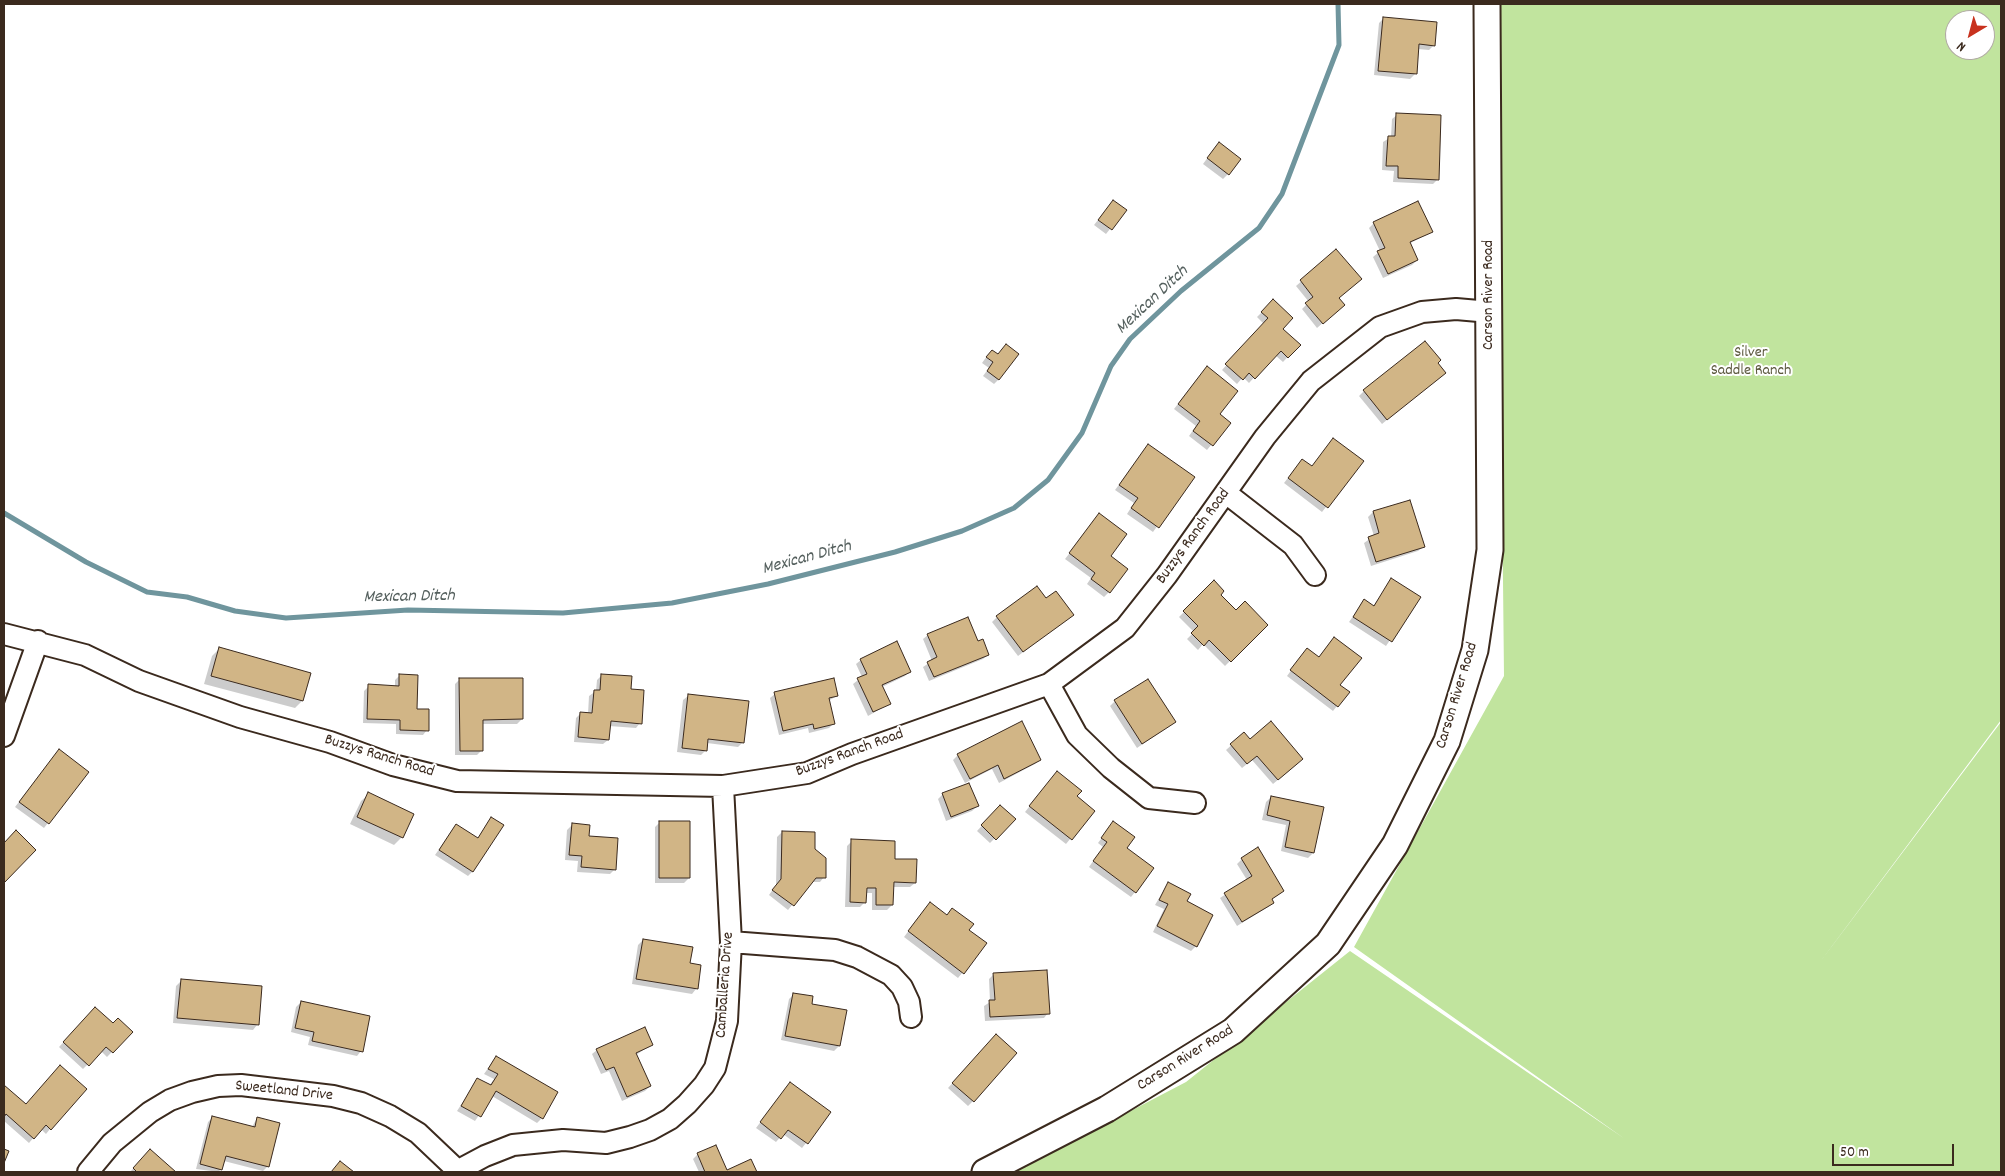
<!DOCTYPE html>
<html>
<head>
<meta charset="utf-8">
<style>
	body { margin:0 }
	#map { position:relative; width:2005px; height:1176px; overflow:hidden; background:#fff; font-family:Dekko,sans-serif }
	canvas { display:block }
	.frame { position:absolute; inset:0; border:5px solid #3b2a1e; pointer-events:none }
	.north { position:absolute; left:1945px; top:10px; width:50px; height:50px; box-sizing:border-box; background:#fff; border:1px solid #b1aaa5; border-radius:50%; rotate:217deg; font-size:14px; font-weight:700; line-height:20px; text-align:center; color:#3b2a1e }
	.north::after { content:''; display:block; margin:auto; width:18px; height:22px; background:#c8321e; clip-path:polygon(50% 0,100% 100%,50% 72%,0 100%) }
	.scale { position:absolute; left:1832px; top:1144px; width:122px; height:22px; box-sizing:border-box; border:2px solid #3b2a1e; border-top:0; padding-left:6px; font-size:15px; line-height:18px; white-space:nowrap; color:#3b2a1e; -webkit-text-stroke:4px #fff; paint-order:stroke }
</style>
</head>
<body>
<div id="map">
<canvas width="2005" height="1176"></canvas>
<div class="frame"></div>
<div class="north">N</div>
<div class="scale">50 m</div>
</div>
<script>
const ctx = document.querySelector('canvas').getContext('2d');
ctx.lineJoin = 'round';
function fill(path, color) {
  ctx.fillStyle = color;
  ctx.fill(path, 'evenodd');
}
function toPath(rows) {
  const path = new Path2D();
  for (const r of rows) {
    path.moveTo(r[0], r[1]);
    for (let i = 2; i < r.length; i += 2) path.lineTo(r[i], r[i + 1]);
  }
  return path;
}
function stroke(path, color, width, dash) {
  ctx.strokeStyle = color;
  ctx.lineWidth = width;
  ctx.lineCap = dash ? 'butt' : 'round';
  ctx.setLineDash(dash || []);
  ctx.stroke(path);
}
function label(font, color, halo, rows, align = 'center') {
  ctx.font = font + ' Dekko,sans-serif';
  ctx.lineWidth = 4;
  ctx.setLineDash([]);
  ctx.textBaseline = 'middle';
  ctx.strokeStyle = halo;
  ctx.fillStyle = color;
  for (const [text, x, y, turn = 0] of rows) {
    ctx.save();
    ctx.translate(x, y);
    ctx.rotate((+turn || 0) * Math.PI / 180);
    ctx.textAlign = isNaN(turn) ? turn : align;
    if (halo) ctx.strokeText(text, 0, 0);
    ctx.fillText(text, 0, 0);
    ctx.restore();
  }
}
fill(toPath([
	[1497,4,2001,4,2001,720,1820,962,2001,722,2001,1172,1014,1172,1186,1082,1350,951,1625,1139,1354,947,1504,676],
	[1955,20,1985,20,1985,50,1955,50]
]), '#c1e49e');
fill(toPath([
	[1384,18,1434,45,1429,50,1418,49,1415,74,1410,79,1374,75,1379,23],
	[1397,115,1438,179,1433,184,1393,182,1394,171,1382,170,1383,142,1391,137,1392,119],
	[1214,149,1228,174,1223,179,1203,164],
	[1109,206,1125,210,1106,234,1094,225],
	[1374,223,1431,232,1409,244,1417,260,1412,265,1383,278,1373,257,1380,251,1369,228],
	[1336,251,1339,309,1317,328,1302,309,1309,302,1296,286],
	[1273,301,1282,329,1299,345,1283,362,1275,355,1249,383,1243,377,1237,384,1222,370,1264,324,1257,317],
	[998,355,999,379,994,384,983,376,989,368,982,363,987,356],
	[1436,363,1439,377,1382,424,1359,396,1364,391],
	[1202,373,1218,414,1229,423,1207,450,1189,436,1196,426,1174,409],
	[1148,446,1193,477,1153,532,1127,514,1134,503,1115,490],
	[1362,461,1322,512,1284,483,1298,465,1311,467],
	[1409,501,1423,547,1418,551,1371,566,1364,543,1374,536,1368,517,1373,512],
	[1099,515,1109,556,1109,592,1104,597,1087,584,1091,578,1065,559],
	[1392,580,1419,597,1386,646,1349,622,1364,601,1373,606],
	[1214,582,1219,595,1236,611,1266,625,1225,666,1203,644,1198,650,1187,639,1194,632,1179,617],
	[1046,600,1072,615,1018,656,992,622,997,617],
	[928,635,988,655,983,659,929,681,923,667,932,661,923,639],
	[1334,638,1339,686,1337,706,1333,711,1287,676,1303,654,1318,658],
	[220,648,310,673,302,701,295,708,204,684,212,656],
	[861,660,910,671,905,676,882,687,889,704,868,716,853,684,862,677,856,664],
	[400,675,427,730,423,735,396,734,396,724,363,723,364,691,369,686,395,687,395,680],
	[602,675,629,690,640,723,636,728,609,726,608,740,603,744,574,742,576,718,581,713,588,714,589,696,596,691,597,680],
	[460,679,522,719,517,724,482,724,482,750,477,755,455,755,455,684],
	[775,694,837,696,828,701,833,724,829,728,809,733,808,728,779,735,770,698],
	[688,696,743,742,738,747,707,743,706,750,701,755,677,752,683,700],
	[1115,701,1175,722,1137,748,1110,706],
	[1244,734,1250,741,1297,764,1273,784,1252,760,1242,768,1226,750],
	[59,750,87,772,44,828,15,807],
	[958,755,1040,760,1035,764,999,783,992,769,965,783,953,760],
	[1053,777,1093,811,1066,844,1025,812],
	[968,784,977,806,972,811,946,821,938,799,943,794],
	[369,794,402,837,394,845,350,824,361,801],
	[1271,797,1322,808,1313,853,1308,858,1281,851,1286,825,1262,820,1266,802],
	[1000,806,1014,819,990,843,977,831],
	[491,819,472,872,468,876,435,855,456,825,477,839],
	[660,822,689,878,684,883,655,883,655,827],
	[572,825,588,837,615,869,610,874,577,872,578,861,565,860,567,830],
	[1109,828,1135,892,1131,897,1089,867,1103,847,1098,843],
	[782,832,813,850,824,877,820,882,811,882,788,910,769,895,776,885,777,837],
	[852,841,893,860,915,883,910,887,893,887,892,905,887,910,872,910,872,893,865,893,865,902,860,907,845,907,847,846],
	[1242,859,1283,891,1271,900,1273,903,1268,907,1237,926,1220,898,1247,880,1237,864],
	[1168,883,1185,902,1196,946,1191,951,1153,932,1164,909,1155,905],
	[925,909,946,916,952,909,967,930,986,944,958,978,904,937],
	[643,940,689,964,700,966,696,989,692,994,632,984,638,945],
	[994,974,1048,1013,1044,1018,985,1021,984,1006,990,1002,989,979],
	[181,981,257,1025,253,1030,173,1023,176,986],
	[794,994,810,1005,839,1046,834,1051,781,1040,789,999],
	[301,1002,361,1051,357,1056,308,1045,310,1037,291,1032,296,1007],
	[95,1009,112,1025,131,1032,107,1057,101,1051,83,1069,59,1047],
	[991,1041,973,1101,968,1106,948,1088],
	[651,1045,636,1055,650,1086,645,1091,622,1101,609,1071,601,1074,592,1054,597,1050],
	[496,1057,542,1118,537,1123,492,1096,475,1121,457,1111,478,1079,489,1086,494,1079,484,1074],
	[790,1083,830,1113,802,1148,783,1134,776,1142,756,1128],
	[4,1086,50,1129,46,1134,41,1129,29,1143,4,1121],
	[213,1117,252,1127,257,1118,268,1166,263,1171,224,1161,219,1172,196,1169,208,1122],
	[715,1146,726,1172,751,1161,756,1172,699,1172,693,1159,698,1154],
	[150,1151,174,1172,130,1172]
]), '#0003');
stroke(toPath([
	[4,513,86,562,147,592,187,597,235,611,286,618,408,610,563,613,672,603,768,584,895,552,962,531,1014,508,1048,480,1082,433,1111,366,1130,339,1181,291,1259,228,1282,194,1339,45,1338,4]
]), '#6f959d', 5);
const building = toPath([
	[1383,17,1437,22,1435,46,1419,44,1417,74,1378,71,1383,17],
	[1396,113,1441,115,1439,180,1398,178,1398,166,1386,166,1388,136,1395,136,1396,113],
	[1219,142,1241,159,1229,175,1207,158,1219,142],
	[1113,200,1127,210,1112,230,1098,220,1113,200],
	[1418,201,1433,232,1410,242,1418,260,1388,274,1377,251,1385,248,1373,222,1418,201],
	[1336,249,1362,279,1339,298,1345,305,1323,324,1305,303,1313,297,1300,280,1336,249],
	[1273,299,1293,318,1283,329,1301,345,1288,358,1281,351,1255,379,1249,373,1243,380,1225,364,1268,318,1261,312,1273,299],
	[1425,341,1441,360,1438,363,1446,373,1387,420,1363,390,1425,341],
	[1006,344,1019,354,999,380,987,371,993,362,986,357,992,350,998,354,1006,344],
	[1207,366,1238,391,1220,414,1231,423,1213,446,1193,431,1200,421,1178,404,1207,366],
	[1333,438,1364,461,1328,508,1288,478,1302,459,1312,466,1333,438],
	[1148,444,1195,477,1159,528,1131,508,1138,498,1119,485,1148,444],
	[1410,500,1425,547,1376,562,1368,537,1379,533,1373,511,1410,500],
	[1099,513,1127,534,1111,556,1128,569,1110,593,1091,579,1095,573,1069,553,1099,513],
	[1391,578,1421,597,1392,642,1353,617,1364,599,1374,606,1391,578],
	[1214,580,1224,591,1221,595,1236,610,1245,601,1268,625,1231,662,1209,640,1204,646,1191,633,1198,626,1183,611,1214,580],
	[1037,586,1046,598,1056,591,1074,615,1023,652,996,616,1037,586],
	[968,617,978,641,983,639,989,655,934,677,927,662,937,657,927,634,968,617],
	[1334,637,1362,658,1340,685,1350,692,1338,707,1290,670,1307,648,1319,657,1334,637],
	[897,641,911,672,882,685,891,704,873,712,857,678,867,674,860,659,897,641],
	[219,647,311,673,303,701,211,676,219,647],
	[399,674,418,675,417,709,429,709,429,731,400,730,400,720,367,719,368,684,399,686,399,674],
	[601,674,632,676,631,689,644,690,642,724,611,721,609,740,578,737,580,712,592,713,594,690,600,690,601,674],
	[459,678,523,678,523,719,483,720,483,751,460,751,459,678],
	[834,678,838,696,829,698,835,724,814,729,813,724,783,731,774,692,834,678],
	[1148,679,1176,722,1142,744,1114,700,1148,679],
	[688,694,749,701,744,743,708,739,707,751,682,748,688,694],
	[1022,721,1041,760,1004,779,998,765,970,779,957,754,1022,721],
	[1271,721,1303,759,1278,780,1257,756,1247,764,1230,744,1244,732,1250,739,1271,721],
	[59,749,89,772,49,824,19,802,59,749],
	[1057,771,1082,791,1077,796,1095,811,1072,840,1029,806,1057,771],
	[969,783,979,806,951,817,942,793,969,783],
	[368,792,414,814,403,838,357,817,368,792],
	[1271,796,1324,807,1314,853,1285,847,1290,821,1267,815,1271,796],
	[1000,805,1016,819,996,840,981,825,1000,805],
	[491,817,504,825,473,872,439,850,456,824,478,838,491,817],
	[659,821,690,821,690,878,659,878,659,821],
	[1113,821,1135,837,1127,848,1154,868,1136,893,1093,861,1107,842,1101,838,1113,821],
	[572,823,590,825,589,836,618,838,616,870,581,867,582,856,569,855,572,823],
	[16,830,36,850,4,883,4,843,16,830],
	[782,831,815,832,815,849,826,858,826,878,816,878,794,906,772,890,781,879,782,831],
	[851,839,895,841,895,859,917,859,916,883,894,882,893,905,876,905,876,888,867,888,866,903,850,902,851,839],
	[1258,847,1284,891,1272,899,1274,903,1242,922,1224,893,1252,876,1241,858,1258,847],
	[1168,882,1191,894,1187,901,1213,915,1197,947,1157,926,1168,904,1159,900,1168,882],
	[930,902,947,915,952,908,974,924,969,930,987,943,964,974,908,931,930,902],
	[643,939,693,947,690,963,701,965,698,989,636,979,643,939],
	[1047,970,1050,1014,990,1017,989,1000,995,1000,993,973,1047,970],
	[181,979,262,986,259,1025,177,1018,181,979],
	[793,993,813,996,812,1004,847,1010,840,1046,785,1036,793,993],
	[301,1001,370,1016,363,1052,312,1041,314,1032,295,1028,301,1001],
	[95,1007,113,1023,118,1018,133,1032,113,1053,106,1047,89,1066,63,1042,95,1007],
	[645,1027,653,1045,636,1053,651,1086,627,1097,614,1067,606,1070,596,1049,645,1027],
	[996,1034,1017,1053,974,1102,952,1083,996,1034],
	[496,1056,558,1092,543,1119,496,1091,481,1117,461,1106,477,1078,491,1085,498,1074,488,1069,496,1056],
	[60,1065,87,1089,51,1130,46,1125,34,1139,6,1114,4,1117,4,1085,26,1104,60,1065],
	[790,1082,831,1112,808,1144,788,1130,781,1139,760,1122,790,1082],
	[212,1116,255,1127,257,1117,280,1123,269,1167,226,1156,222,1170,200,1164,212,1116],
	[716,1145,727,1170,751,1159,757,1172,705,1172,697,1153,716,1145],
	[4,1149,9,1151,4,1163,4,1149],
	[150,1149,176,1172,137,1172,133,1168,150,1149],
	[340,1161,354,1172,331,1172,340,1161]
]);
fill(building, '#d1b586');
stroke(building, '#3b2a1e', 1);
const minor = toPath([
	[1226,493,1293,545,1315,575],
	[4,634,85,655,139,681,240,717,330,742,393,765,457,781,723,786,807,773,852,754,1049,684,1125,628,1167,575,1265,437,1311,381,1380,327,1422,312,1456,309,1490,312],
	[1049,684,1077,735,1111,768,1149,798,1195,803],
	[4,736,38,641],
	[731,942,835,950,857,957,891,975,902,987,909,1002,911,1017],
	[88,1172,112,1143,150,1112,170,1100,192,1092,218,1086,241,1085,333,1096,361,1103,390,1116,418,1133,457,1170],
	[455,1172,485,1156,513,1145,563,1140,606,1143,630,1137,650,1130,670,1119,687,1104,704,1085,715,1068,727,1021,731,942,723,786]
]);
const tertiary = toPath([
	[985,1172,1107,1109,1233,1031,1328,944,1395,845,1447,741,1475,650,1490,550,1487,4]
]);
stroke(minor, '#3b2a1e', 24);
stroke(tertiary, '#3b2a1e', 29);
stroke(minor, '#fff', 20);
stroke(tertiary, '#fff', 25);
label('16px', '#3b2a1e', '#fff', [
	["Carson River Road",1490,295,-90],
	["Buzzys Ranch Road",1194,537,-54],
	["Carson River Road",1458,696,-73],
	["Buzzys Ranch Road",850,754,-20],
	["Buzzys Ranch Road",379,757,17],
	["Camballeria Drive",726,985,-86],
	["Carson River Road",1186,1059,-32],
	["Sweetland Drive",284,1092,6]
]);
label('16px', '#5c583e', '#fff', [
	["Silver",1751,354],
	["Saddle Ranch",1751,372]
]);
label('italic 18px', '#55605e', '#fff', [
	["Mexican Ditch",1153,301,-43],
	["Mexican Ditch",807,559,-15],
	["Mexican Ditch",409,598,-1]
]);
</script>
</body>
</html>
